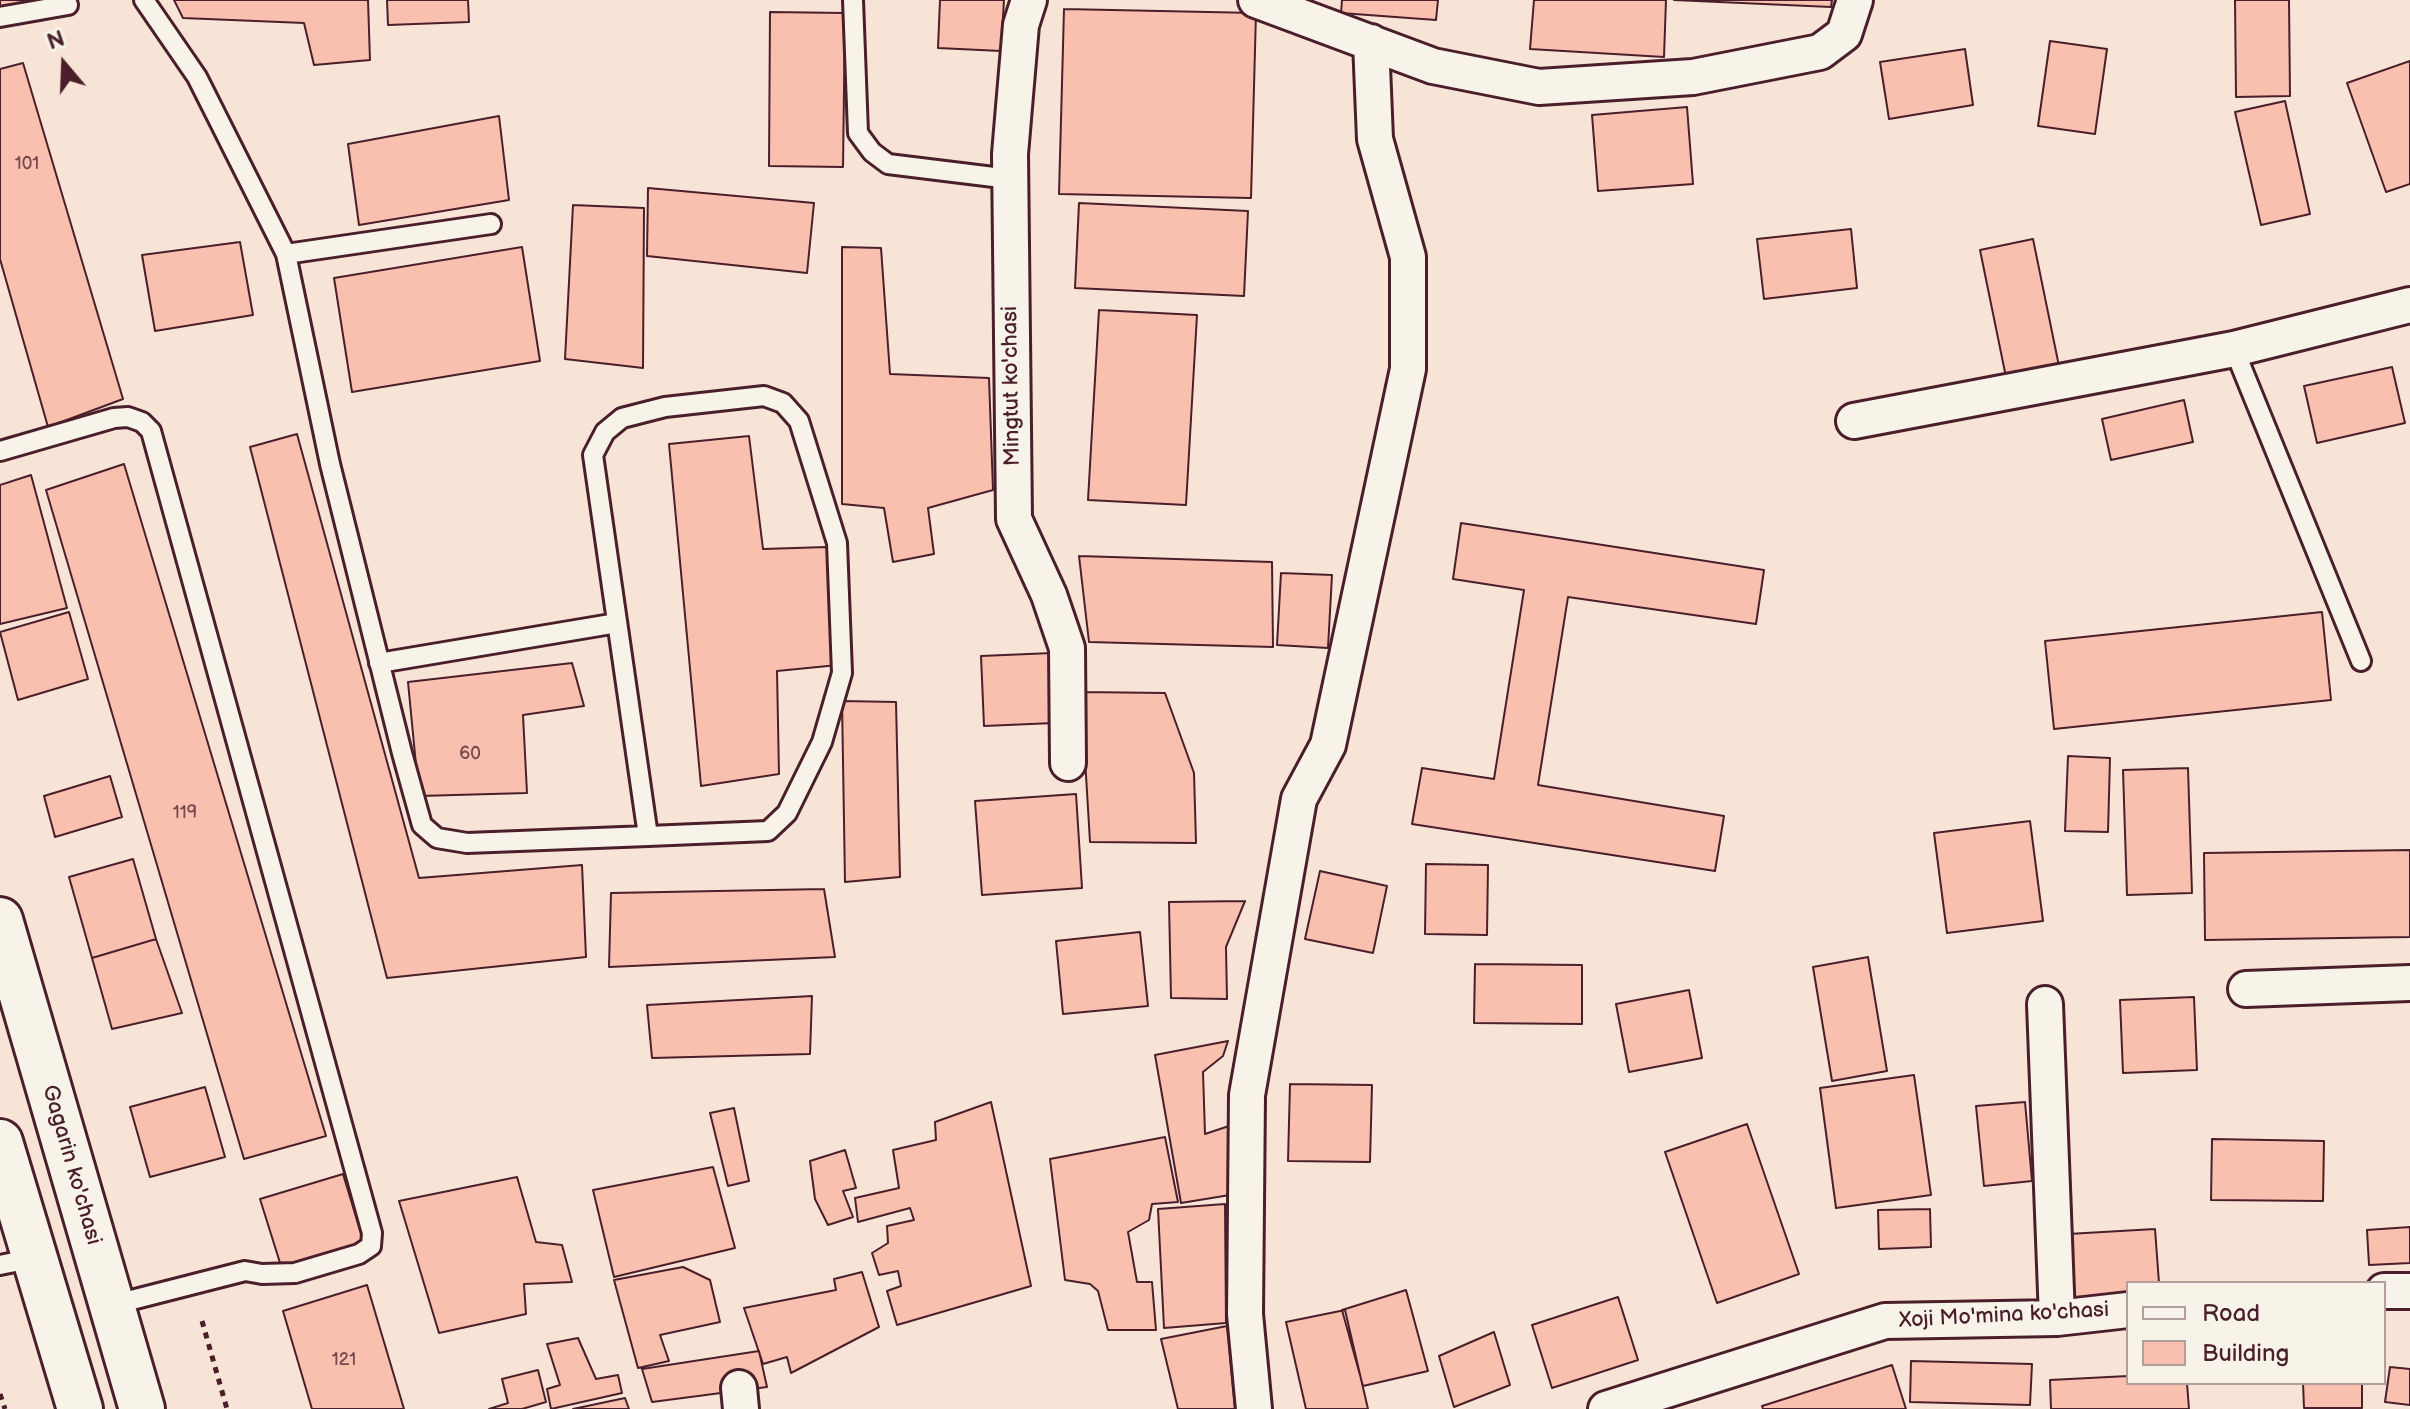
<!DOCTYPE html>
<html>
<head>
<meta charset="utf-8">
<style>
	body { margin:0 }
	#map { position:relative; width:2410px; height:1409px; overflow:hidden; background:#f8e4d7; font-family:"Balsamiq Sans",sans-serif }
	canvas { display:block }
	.legend { position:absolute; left:2126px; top:1281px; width:260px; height:104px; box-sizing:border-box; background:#f7f3e8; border:2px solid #b29e9c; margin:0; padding:10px 14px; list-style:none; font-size:24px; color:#4a1f2b }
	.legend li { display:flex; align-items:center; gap:16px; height:40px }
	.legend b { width:40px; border:2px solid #b29e9c }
	.north { position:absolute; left:24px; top:24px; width:80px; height:80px; -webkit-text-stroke:6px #f7f3e8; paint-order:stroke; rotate:341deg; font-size:22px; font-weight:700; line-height:32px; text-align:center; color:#4a1f2b }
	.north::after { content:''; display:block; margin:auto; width:28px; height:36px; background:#4a1f2b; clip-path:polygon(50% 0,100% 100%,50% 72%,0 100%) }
</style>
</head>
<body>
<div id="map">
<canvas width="2410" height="1409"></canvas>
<ul class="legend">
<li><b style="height:10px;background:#f7f3e8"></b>Road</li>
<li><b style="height:22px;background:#f9c0af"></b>Building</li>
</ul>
<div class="north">N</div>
</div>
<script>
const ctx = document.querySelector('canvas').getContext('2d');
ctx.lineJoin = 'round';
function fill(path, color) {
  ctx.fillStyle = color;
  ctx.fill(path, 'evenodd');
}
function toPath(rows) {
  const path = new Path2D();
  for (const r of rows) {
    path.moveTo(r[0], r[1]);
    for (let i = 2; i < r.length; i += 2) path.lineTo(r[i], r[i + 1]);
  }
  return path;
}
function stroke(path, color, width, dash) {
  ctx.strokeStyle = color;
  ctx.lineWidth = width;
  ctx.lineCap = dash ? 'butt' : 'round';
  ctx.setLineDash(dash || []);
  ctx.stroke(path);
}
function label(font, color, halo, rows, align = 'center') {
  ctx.font = font + ' "Balsamiq Sans",sans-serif';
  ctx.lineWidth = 6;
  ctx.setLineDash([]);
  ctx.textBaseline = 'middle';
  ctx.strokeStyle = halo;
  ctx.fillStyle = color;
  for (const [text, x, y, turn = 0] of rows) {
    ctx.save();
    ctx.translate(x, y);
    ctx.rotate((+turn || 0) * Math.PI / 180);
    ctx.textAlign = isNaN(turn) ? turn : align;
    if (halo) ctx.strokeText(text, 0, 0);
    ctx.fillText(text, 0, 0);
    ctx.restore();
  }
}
const building = toPath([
	[0,0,63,0,0,9,0,0],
	[174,0,368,0,370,60,314,65,304,23,183,18,174,0],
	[387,0,468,0,469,22,388,25,387,0],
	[940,0,1004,0,1001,51,938,48,940,0],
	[1342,0,1438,0,1436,20,1341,13,1342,0],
	[1534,0,1666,0,1664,57,1530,49,1534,0],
	[1674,0,1832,0,1831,7,1674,0],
	[2235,0,2289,0,2290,96,2236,97,2235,0],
	[1064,9,1256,13,1251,198,1059,194,1064,9],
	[770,12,845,13,843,167,769,166,770,12],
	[2050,41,2107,49,2095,134,2038,126,2050,41],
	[1965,49,1973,105,1889,119,1880,62,1965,49],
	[2410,61,2410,184,2386,192,2347,83,2410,61],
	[23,63,123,399,48,427,0,259,0,69,23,63],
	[2285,101,2310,214,2261,225,2235,112,2285,101],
	[1687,107,1693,184,1598,191,1592,115,1687,107],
	[499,116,509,200,359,225,348,144,499,116],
	[648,188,814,203,807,273,647,256,648,188],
	[1079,203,1248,211,1244,296,1075,288,1079,203],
	[573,205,644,208,643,368,565,359,573,205],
	[1851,229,1857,288,1764,299,1757,239,1851,229],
	[2033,239,2060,371,2007,382,1980,250,2033,239],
	[240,242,253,315,155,331,142,255,240,242],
	[522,247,540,361,352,392,334,278,522,247],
	[842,247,881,248,890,374,989,378,993,490,928,508,934,554,893,562,884,508,842,504,842,247],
	[1099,310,1197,315,1186,505,1088,500,1099,310],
	[2392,367,2405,423,2317,443,2304,386,2392,367],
	[2184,400,2193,442,2111,460,2102,419,2184,400],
	[297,434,419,878,582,865,586,957,387,978,250,447,297,434],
	[749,436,763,549,827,547,838,665,777,671,779,774,701,786,669,444,749,436],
	[124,464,326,1136,244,1159,46,490,124,464],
	[31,475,67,608,0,624,0,485,31,475],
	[1461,523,1764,570,1756,624,1568,597,1538,785,1724,816,1715,871,1412,824,1422,768,1494,779,1524,590,1453,579,1461,523],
	[1079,556,1272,562,1273,647,1089,642,1079,556],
	[1281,573,1332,575,1328,648,1277,645,1281,573],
	[69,612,88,679,18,700,0,632,69,612],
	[2322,612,2331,700,2054,729,2045,641,2322,612],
	[1052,653,1054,723,984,726,981,656,1052,653],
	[572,663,584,706,523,715,527,793,419,796,408,682,572,663],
	[1081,692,1165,693,1194,773,1196,843,1090,842,1081,692],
	[842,701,896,702,900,877,845,882,842,701],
	[2068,756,2110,758,2108,832,2065,831,2068,756],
	[2188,768,2192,893,2127,895,2123,770,2188,768],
	[110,776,122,817,55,837,44,796,110,776],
	[1076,794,1082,888,982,895,975,801,1076,794],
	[2030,821,2043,921,1947,933,1934,833,2030,821],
	[2410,850,2410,937,2205,940,2204,853,2410,850],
	[133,859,156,939,92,958,69,877,133,859],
	[1426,864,1488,865,1487,935,1425,934,1426,864],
	[1320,871,1387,886,1373,953,1305,939,1320,871],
	[824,889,835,957,609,967,611,893,824,889],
	[1245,901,1226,947,1227,999,1171,998,1169,902,1245,901],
	[1140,932,1148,1006,1063,1014,1056,941,1140,932],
	[156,939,182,1013,112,1029,92,958,156,939],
	[1868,957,1887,1071,1832,1081,1813,967,1868,957],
	[1475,964,1582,965,1582,1024,1474,1023,1475,964],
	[1689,990,1702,1058,1629,1072,1616,1004,1689,990],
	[812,996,810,1054,652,1058,647,1005,812,996],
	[2194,997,2197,1070,2123,1073,2120,1000,2194,997],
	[1228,1041,1223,1056,1203,1072,1205,1134,1229,1126,1236,1194,1181,1203,1155,1055,1228,1041],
	[1914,1075,1931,1195,1836,1208,1820,1088,1914,1075],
	[1290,1084,1372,1085,1370,1162,1288,1161,1290,1084],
	[205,1087,225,1157,150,1177,130,1107,205,1087],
	[991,1102,1031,1286,897,1325,887,1291,901,1286,898,1271,879,1275,872,1253,888,1243,887,1226,914,1220,910,1208,858,1222,855,1198,899,1188,893,1150,936,1140,935,1122,991,1102],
	[2025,1102,2032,1181,1984,1186,1976,1106,2025,1102],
	[734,1108,749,1181,728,1186,710,1113,734,1108],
	[1747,1124,1799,1274,1717,1303,1665,1152,1747,1124],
	[1165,1137,1178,1202,1152,1204,1149,1220,1128,1232,1137,1282,1152,1282,1156,1330,1108,1330,1098,1291,1090,1284,1065,1280,1050,1159,1165,1137],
	[2212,1139,2324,1141,2323,1201,2211,1200,2212,1139],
	[845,1150,856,1188,843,1191,853,1217,828,1225,815,1199,810,1161,845,1150],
	[713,1167,735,1248,614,1277,593,1190,713,1167],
	[343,1174,364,1243,281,1266,260,1199,343,1174],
	[517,1177,536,1242,562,1245,572,1282,524,1284,526,1314,439,1333,399,1201,517,1177],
	[1225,1204,1226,1323,1164,1328,1158,1209,1225,1204],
	[1930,1209,1931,1247,1879,1249,1878,1210,1930,1209],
	[2410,1227,2410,1263,2369,1265,2367,1230,2410,1227],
	[2155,1229,2159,1283,2128,1283,2128,1297,2072,1300,2068,1234,2155,1229],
	[683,1267,710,1280,720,1322,660,1335,669,1361,638,1368,614,1280,683,1267],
	[862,1272,879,1327,791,1373,787,1357,763,1364,744,1308,836,1290,834,1279,862,1272],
	[367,1285,404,1409,312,1409,283,1311,367,1285],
	[1406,1290,1428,1371,1363,1386,1342,1310,1406,1290],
	[1618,1297,1638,1360,1552,1388,1532,1325,1618,1297],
	[1345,1310,1368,1409,1306,1409,1286,1322,1345,1310],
	[1227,1326,1235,1409,1178,1409,1161,1339,1227,1326],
	[1494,1332,1510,1385,1454,1407,1439,1356,1494,1332],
	[578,1338,596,1379,618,1375,622,1393,551,1409,547,1389,560,1385,547,1344,578,1338],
	[759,1351,767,1387,652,1402,642,1369,759,1351],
	[1911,1361,2032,1364,2030,1405,1910,1402,1911,1361],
	[1892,1365,1906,1409,1763,1409,1762,1406,1892,1365],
	[2390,1367,2410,1369,2410,1405,2385,1402,2390,1367],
	[538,1370,546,1402,522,1409,489,1409,508,1403,502,1379,538,1370],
	[2128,1376,2128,1383,2187,1383,2189,1409,2051,1409,2050,1380,2128,1376],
	[2303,1383,2362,1383,2362,1408,2304,1408,2303,1383],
	[625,1398,629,1409,573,1409,625,1398]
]);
fill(building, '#f9c0af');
stroke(building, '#4a1f2b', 2);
const lane = toPath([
	[144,0,197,77,286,254,330,464,402,753,422,825,437,838,467,843,648,836,768,831,787,813,822,742,842,673,837,543,799,421,783,403,764,396,665,407,622,418,605,432,593,455,648,836],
	[853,0,858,133,872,152,888,164,1010,179],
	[0,17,68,5],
	[286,254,491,224],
	[2234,349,2361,661],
	[0,451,114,418,128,417,142,422,151,431,372,1233,371,1246,359,1254,295,1273,262,1274,245,1271,112,1305],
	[379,663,617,623],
	[0,1265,35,1258]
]);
const street = toPath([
	[1029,0,1021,25,1010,154,1014,519,1049,595,1067,648,1068,763],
	[1256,0,1433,66,1539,87,1693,77,1820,52,1844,34,1855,0],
	[1854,421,2234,349,2410,305],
	[2246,989,2410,983],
	[2045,1004,2057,1318],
	[2384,1291,2410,1291],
	[739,1388,741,1409],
	[1254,1409,1245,1314,1247,1095,1299,799,1328,745,1408,369,1408,257,1375,139,1371,42],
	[1606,1409,1885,1321,2057,1318,2128,1310]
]);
const secondary = toPath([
	[0,920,142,1409],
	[0,1142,80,1409]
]);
stroke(lane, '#4a1f2b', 24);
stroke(street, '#4a1f2b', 40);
stroke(secondary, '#4a1f2b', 50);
stroke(toPath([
	[202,1321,227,1409],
	[0,1394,5,1409]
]), '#4a1f2b', 5, [6, 6]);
stroke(lane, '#f7f3e8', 18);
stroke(street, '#f7f3e8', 34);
stroke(secondary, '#f7f3e8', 44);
label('18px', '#76474c', null, [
	["101",27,164],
	["60",470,754],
	["119",185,813],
	["121",344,1360]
]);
label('22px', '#4a1f2b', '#f7f3e8', [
	["Mingtut ko'chasi",1012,386,-91],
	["Gagarin ko'chasi",71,1165,74],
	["Xoji Mo'mina ko'chasi",2004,1316,-3]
]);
</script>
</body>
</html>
